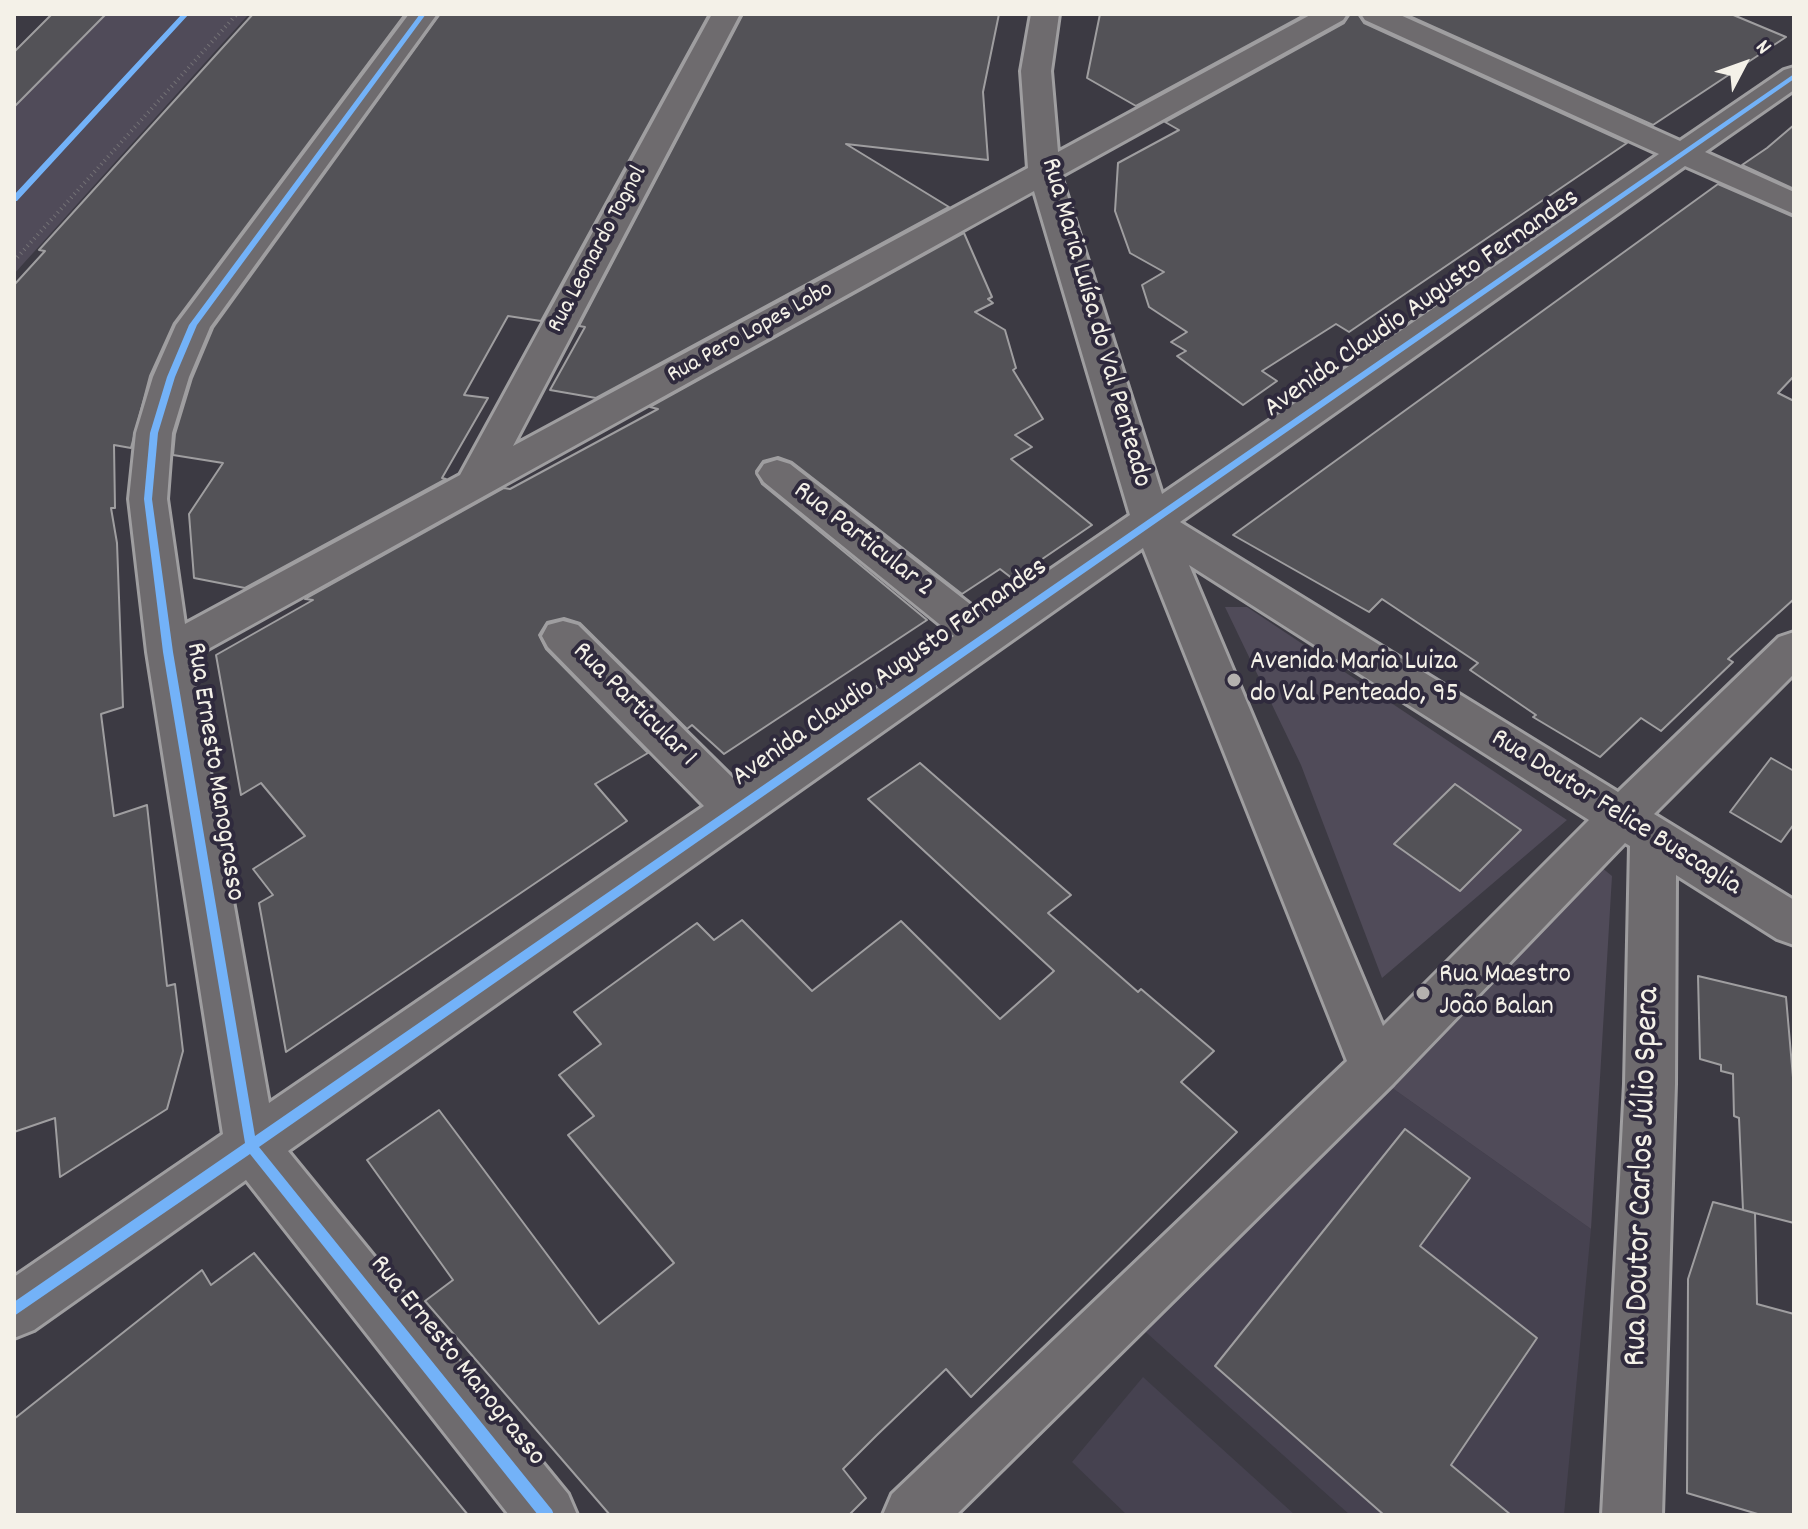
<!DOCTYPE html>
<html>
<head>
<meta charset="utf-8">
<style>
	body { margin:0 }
	#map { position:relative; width:1808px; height:1529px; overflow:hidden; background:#3c3a43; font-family:Dekko,sans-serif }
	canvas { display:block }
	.frame { position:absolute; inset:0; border:16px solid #f4f1e8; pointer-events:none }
	.north { position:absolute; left:1704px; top:24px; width:80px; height:80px; -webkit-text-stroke:6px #2f2a3d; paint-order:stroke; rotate:49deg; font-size:22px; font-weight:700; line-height:32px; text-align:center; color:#f4f1e8 }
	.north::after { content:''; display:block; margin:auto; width:28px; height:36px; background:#f4f1e8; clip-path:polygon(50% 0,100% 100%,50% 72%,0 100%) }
</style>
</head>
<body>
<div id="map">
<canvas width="1808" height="1529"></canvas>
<div class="frame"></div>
<div class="north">N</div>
</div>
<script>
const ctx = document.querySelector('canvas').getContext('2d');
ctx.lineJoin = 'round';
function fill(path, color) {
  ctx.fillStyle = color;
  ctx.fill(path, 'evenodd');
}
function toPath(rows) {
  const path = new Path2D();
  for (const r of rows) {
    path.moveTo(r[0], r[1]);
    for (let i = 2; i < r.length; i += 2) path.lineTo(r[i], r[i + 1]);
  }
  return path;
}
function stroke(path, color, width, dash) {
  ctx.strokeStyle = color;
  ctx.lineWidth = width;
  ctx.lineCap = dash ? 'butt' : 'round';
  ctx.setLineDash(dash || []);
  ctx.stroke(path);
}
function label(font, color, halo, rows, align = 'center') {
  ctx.font = font + ' Dekko,sans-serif';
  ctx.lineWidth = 8;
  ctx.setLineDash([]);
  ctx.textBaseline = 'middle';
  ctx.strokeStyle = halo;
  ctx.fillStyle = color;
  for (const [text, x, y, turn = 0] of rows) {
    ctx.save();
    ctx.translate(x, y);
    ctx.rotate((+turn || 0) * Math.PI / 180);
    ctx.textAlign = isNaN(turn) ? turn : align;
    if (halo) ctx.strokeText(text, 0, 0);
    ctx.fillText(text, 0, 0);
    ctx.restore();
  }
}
fill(toPath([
	[1388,1085,1591,1229,1564,1515,1350,1515,1139,1326],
	[1143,1377,1188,1418,1295,1515,1127,1515,1072,1462]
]), '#464250');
fill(toPath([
	[107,14,249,14,14,274,14,106],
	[1225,607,1247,607,1567,820,1382,978,1301,765],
	[1601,867,1612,876,1591,1229,1388,1085]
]), '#504b59');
const building = toPath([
	[52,14,106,14,14,107,14,52,52,14],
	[253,14,405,14,174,323,150,376,131,448,114,445,115,508,111,508,117,543,123,707,101,714,114,816,147,805,167,986,175,984,183,1051,167,1109,60,1177,55,1118,14,1132,14,285,45,251,39,250,253,14],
	[440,14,709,14,541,321,508,316,464,395,488,398,442,478,446,479,245,588,194,578,189,514,223,463,173,455,175,434,192,378,213,328,440,14],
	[743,14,999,14,983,92,988,160,846,144,949,207,596,398,550,390,585,327,579,326,743,14],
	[1100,14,1306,14,1136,106,1087,78,1100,14],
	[1350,14,1358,14,1364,23,1627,143,1349,332,1336,324,1262,371,1277,381,1243,405,1177,356,1186,351,1171,342,1187,332,1149,307,1142,285,1164,272,1130,253,1115,211,1118,163,1179,130,1165,122,1344,23,1350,14],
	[1405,14,1731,14,1786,37,1653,125,1405,14],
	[1794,125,1794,189,1742,165,1767,148,1794,125],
	[1718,184,1794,217,1794,376,1778,393,1794,401,1794,599,1728,659,1733,662,1661,731,1641,718,1600,757,1533,717,1536,715,1470,670,1478,663,1382,599,1369,612,1233,535,1718,184],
	[964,233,992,297,988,299,993,303,975,312,1005,330,1016,368,1013,370,1043,419,1015,435,1032,447,1011,459,1092,525,1013,579,1000,569,962,594,792,462,778,457,763,461,756,471,762,484,927,620,724,754,692,725,687,729,580,623,564,618,547,622,539,635,546,649,648,753,595,784,627,821,286,1052,259,903,273,895,253,869,305,836,261,783,241,795,216,655,313,600,305,599,504,488,510,489,658,409,650,407,964,233],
	[1771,758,1794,771,1794,824,1781,842,1730,812,1771,758],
	[920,763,1071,895,1048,913,1138,992,1141,989,1214,1051,1181,1082,1237,1132,971,1397,946,1369,877,1435,843,1469,866,1498,849,1515,610,1515,425,1301,453,1280,367,1160,439,1110,599,1324,674,1263,568,1135,594,1116,559,1075,601,1044,574,1012,697,923,714,940,742,920,812,991,901,921,1000,1019,1054,971,868,799,920,763],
	[1455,784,1521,830,1460,891,1394,844,1455,784],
	[1698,976,1786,997,1794,1089,1794,1223,1743,1210,1739,1118,1734,1116,1733,1074,1721,1071,1721,1065,1700,1059,1698,976],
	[1405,1129,1470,1178,1420,1246,1537,1338,1451,1465,1511,1515,1384,1515,1215,1366,1405,1129],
	[1713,1202,1755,1213,1757,1304,1794,1314,1794,1515,1761,1515,1687,1493,1688,1279,1713,1202],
	[254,1253,468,1515,14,1515,14,1419,202,1270,211,1285,254,1253]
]);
fill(building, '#535257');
stroke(building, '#9f9ea0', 2);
const minor = toPath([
	[409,14,437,14,210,327,189,377,172,433,167,499,185,624,460,475,712,14,740,14,513,446,1028,168,1021,71,1031,14,1059,14,1051,71,1058,152,1312,14,1347,14,1343,20,1061,176,1162,494,1659,154,1365,20,1361,14,1398,14,1680,141,1784,70,1794,67,1794,90,1705,152,1794,192,1794,214,1685,166,1180,522,1618,792,1779,637,1794,632,1794,674,1654,814,1794,900,1794,945,1777,939,1676,875,1675,1084,1662,1515,1602,1515,1625,1084,1630,846,1625,843,1393,1084,956,1515,883,1515,892,1494,1347,1061,1143,548,288,1151,568,1494,577,1515,509,1515,246,1180,34,1330,14,1338,14,1277,223,1134,147,652,129,499,136,433,153,377,176,325,409,14],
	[1034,191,1130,515,984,615,790,464,777,460,764,464,758,473,764,482,954,636,738,783,578,625,563,621,548,625,542,636,548,647,704,806,269,1103,190,659,1034,191],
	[1189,565,1589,820,1383,1026,1189,565]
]);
stroke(minor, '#9f9ea0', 6);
stroke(toPath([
	[14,261,237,14]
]), '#747276', 4, [1, 4]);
fill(minor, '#6e6b6e');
fill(toPath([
	[182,14,189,14,17,201,14,201,14,195,182,14],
	[420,14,426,14,197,325,175,377,158,433,152,499,173,652,255,1136,1794,74,1794,79,259,1147,552,1510,554,1515,538,1515,250,1154,14,1316,14,1302,245,1143,163,652,144,499,150,433,167,377,189,325,420,14]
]), '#73b2f8');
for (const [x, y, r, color] of [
	[1234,680,8,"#b4b1ae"],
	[1423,993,8,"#b4b1ae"]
]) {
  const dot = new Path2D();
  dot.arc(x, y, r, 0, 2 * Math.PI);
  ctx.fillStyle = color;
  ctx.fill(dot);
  stroke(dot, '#2f2a3d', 3);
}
label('24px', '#f4f1e8', '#2f2a3d', [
	["Rua Leonardo Tognol",599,250,-62],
	["Rua Pero Lopes Lobo",751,334,-29]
]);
label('28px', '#f4f1e8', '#2f2a3d', [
	["Avenida Claudio Augusto Fernandes",1423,305,-35],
	["Rua Maria Luísa do Val Penteado",1094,323,74],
	["Rua Particular 2",862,541,38],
	["Avenida Claudio Augusto Fernandes",891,674,-35],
	["Rua Particular 1",633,706,45],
	["Rua Ernesto Manograsso",213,772,81],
	["Rua Doutor Felice Buscaglia",1615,814,32],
	["Rua Ernesto Manograsso",456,1362,51]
]);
label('28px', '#f4f1e8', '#2f2a3d', [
	["Avenida Maria Luiza",1250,664],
	["do Val Penteado, 95",1250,696],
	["Rua Maestro",1439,977],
	["João Balan",1439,1009]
], 'left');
label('34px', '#f4f1e8', '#2f2a3d', [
	["Rua Doutor Carlos Júlio Spera",1645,1177,-88]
]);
</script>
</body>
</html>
